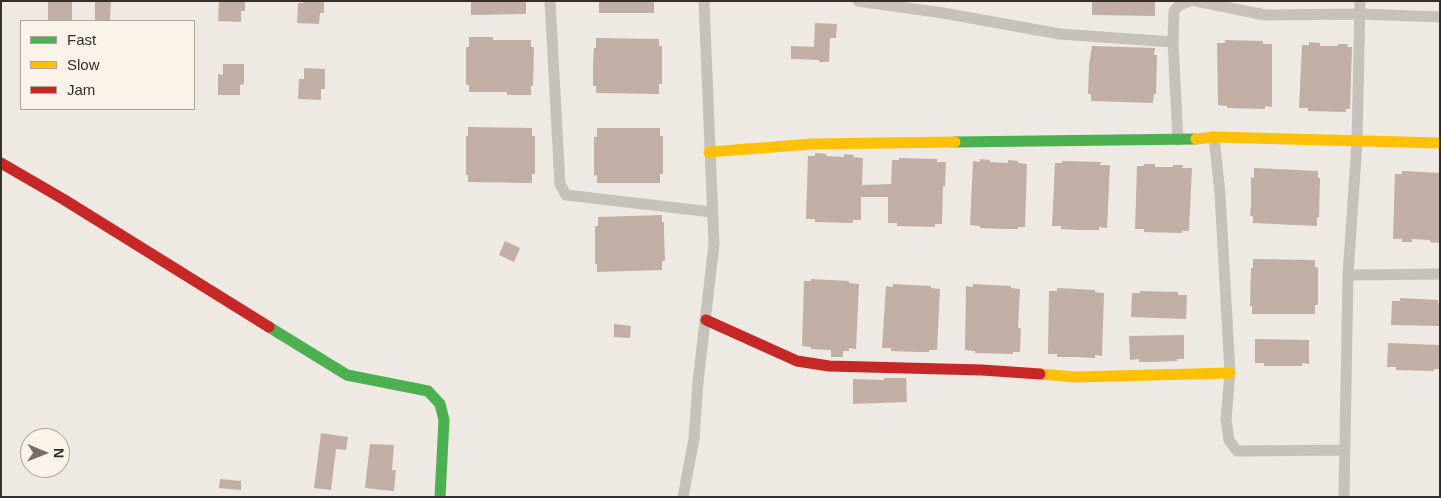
<!DOCTYPE html>
<html>
<head>
<meta charset="utf-8">
<style>
	body { margin:0 }
	#map { position:relative; width:1441px; height:498px; overflow:hidden; background:#eee9e2; font-family:Arial,sans-serif }
	canvas { display:block }
	.frame { position:absolute; inset:0; border:2px solid #382e29; pointer-events:none }
	.legend { position:absolute; left:20px; top:20px; width:175px; height:90px; box-sizing:border-box; background:#faf3ea; border:1px solid #aca49d; margin:0; padding:6px 9px; list-style:none; font-size:15px; color:#382e29 }
	.legend li { display:flex; align-items:center; gap:10px; height:25px }
	.legend b { width:25px; border:1px solid #aca49d }
	.north { position:absolute; left:20px; top:428px; width:50px; height:50px; box-sizing:border-box; background:#faf3ea; border:1px solid #aca49d; border-radius:50%; rotate:91deg; font-size:14px; font-weight:700; line-height:20px; text-align:center; color:#382e29 }
	.north::after { content:''; display:block; margin:auto; width:18px; height:22px; background:#786f6a; clip-path:polygon(50% 0,100% 100%,50% 72%,0 100%) }
</style>
</head>
<body>
<div id="map">
<canvas width="1441" height="498"></canvas>
<div class="frame"></div>
<ul class="legend">
<li><b style="height:6px;background:#4caf50"></b>Fast</li>
<li><b style="height:6px;background:#ffc107"></b>Slow</li>
<li><b style="height:6px;background:#c62828"></b>Jam</li>
</ul>
<div class="north">N</div>
</div>
<script>
const ctx = document.querySelector('canvas').getContext('2d');
ctx.lineJoin = 'round';
function fill(path, color) {
  ctx.fillStyle = color;
  ctx.fill(path, 'evenodd');
}
function toPath(rows) {
  const path = new Path2D();
  for (const r of rows) {
    path.moveTo(r[0], r[1]);
    for (let i = 2; i < r.length; i += 2) path.lineTo(r[i], r[i + 1]);
  }
  return path;
}
function stroke(path, color, width, dash) {
  ctx.strokeStyle = color;
  ctx.lineWidth = width;
  ctx.lineCap = dash ? 'butt' : 'round';
  ctx.setLineDash(dash || []);
  ctx.stroke(path);
}
fill(toPath([
	[48,1,72,1,72,21,48,21],
	[95,1,111,1,110,21,95,21],
	[219,1,245,1,245,11,241,11,241,22,218,21],
	[303,1,324,1,324,13,320,13,319,24,297,23,298,3,303,3],
	[471,1,526,1,526,14,471,15],
	[599,1,654,1,654,13,599,13],
	[1092,1,1155,1,1155,16,1092,15],
	[815,23,837,24,836,38,830,38,829,62,819,62,819,60,791,59,791,46,814,47],
	[469,37,493,37,493,40,531,40,531,47,534,47,533,86,531,86,531,95,507,95,507,92,469,92,469,85,466,85,466,47,469,47],
	[596,38,659,39,659,46,662,46,662,84,659,84,659,94,596,93,596,86,593,86,593,65,594,48,596,48],
	[1225,40,1263,41,1263,44,1272,44,1272,107,1265,106,1265,109,1227,108,1227,106,1218,105,1217,43,1225,43],
	[1309,42,1320,43,1320,46,1338,46,1338,44,1348,44,1347,47,1352,47,1350,109,1346,109,1346,112,1308,111,1308,108,1299,108,1302,45,1309,45],
	[1092,46,1155,48,1154,55,1157,55,1156,94,1154,94,1153,103,1091,101,1091,94,1088,94,1089,65],
	[223,64,244,64,244,84,240,85,240,95,218,95,218,74,223,75],
	[304,68,325,69,325,89,321,89,321,100,298,99,299,79,304,79],
	[468,127,532,128,532,136,535,136,535,174,532,174,532,183,468,182,468,175,466,175,466,136,468,136],
	[597,128,660,128,660,136,663,136,663,174,660,174,660,183,597,183,597,175,594,176,594,137,597,137],
	[815,153,826,154,826,156,844,157,844,154,854,155,853,157,863,158,862,185,891,184,892,160,899,160,899,158,937,159,937,162,946,162,945,186,943,186,942,224,935,224,935,227,897,226,897,223,888,223,888,197,861,197,861,220,853,220,853,223,815,222,815,219,806,219,808,156,815,156],
	[980,159,990,160,990,162,1008,163,1008,160,1018,161,1018,163,1027,164,1025,227,1018,227,1018,229,1007,229,980,228,980,226,970,225,973,161,980,162],
	[1062,161,1101,162,1100,165,1110,165,1107,228,1099,227,1099,230,1079,230,1061,229,1061,226,1052,226,1055,163,1062,163],
	[1144,164,1155,164,1155,167,1173,167,1173,165,1183,165,1182,168,1192,168,1189,231,1182,231,1182,233,1144,232,1144,229,1135,229,1137,166,1144,166],
	[1254,168,1318,171,1318,178,1320,178,1319,217,1317,217,1317,226,1253,223,1253,216,1250,216,1251,205,1251,177,1254,178],
	[1402,171,1440,173,1440,243,1430,242,1430,240,1412,239,1412,242,1402,242,1402,239,1393,239,1395,174,1402,174],
	[662,215,662,222,664,222,664,233,665,261,662,261,662,270,597,272,597,264,595,264,595,226,598,226,598,217],
	[505,241,520,248,514,262,499,255],
	[1253,259,1315,260,1315,267,1318,267,1318,305,1315,305,1315,314,1252,314,1252,306,1250,306,1251,268,1253,268],
	[811,279,849,281,849,283,859,284,856,349,849,348,849,351,843,351,843,357,831,357,831,350,811,349,811,347,802,346,804,281,811,281],
	[893,284,931,286,931,288,940,289,937,350,929,350,929,352,919,352,891,351,891,348,882,348,886,286,893,287],
	[973,284,1011,286,1011,288,1020,289,1018,328,1021,328,1020,352,1013,352,1013,354,975,353,975,351,965,350,966,286,973,287],
	[1057,288,1095,290,1095,292,1104,293,1102,356,1095,355,1095,358,1076,357,1057,357,1057,354,1048,354,1049,291,1057,291],
	[1140,291,1178,292,1178,295,1187,295,1186,319,1131,317,1132,293,1140,293],
	[1400,298,1438,300,1438,303,1440,303,1440,326,1391,325,1392,301,1400,301],
	[614,324,631,326,630,338,614,337],
	[1184,335,1184,359,1177,359,1177,361,1153,362,1139,362,1139,359,1130,360,1129,336],
	[1255,339,1309,340,1309,364,1302,363,1302,366,1264,366,1264,363,1255,363],
	[1388,343,1440,345,1440,369,1434,369,1434,371,1396,370,1396,367,1387,367],
	[884,378,906,378,907,402,853,404,853,379,884,380],
	[321,433,348,437,346,450,336,449,331,490,314,488],
	[370,444,394,445,392,470,396,470,394,491,365,488],
	[220,479,241,481,241,490,219,488]
]), '#c1aea4');
stroke(toPath([
	[550,1,560,184,566,195,712,212],
	[858,1,943,13,1060,34,1173,42],
	[1196,1,1265,15,1360,14,1440,17],
	[1214,137,1220,194,1230,373,1226,419,1229,440,1237,451,1345,450],
	[1178,140,1173,42,1174,11,1179,5,1190,1],
	[1348,275,1440,274],
	[683,497,694,439,698,382,714,244,704,1],
	[1344,497,1348,275,1357,142,1360,1]
]), '#c7c1bb', 11);
stroke(toPath([
	[955,142,1196,139],
	[269,327,347,375,428,391,440,404,444,420,440,497]
]), '#4caf50', 11);
stroke(toPath([
	[1196,139,1214,137,1440,143],
	[709,152,812,144,955,142],
	[1040,374,1075,377,1230,373]
]), '#ffc107', 11);
stroke(toPath([
	[1,163,63,199,269,327],
	[706,320,797,361,829,366,982,370,1040,374]
]), '#c62828', 11);
</script>
</body>
</html>
